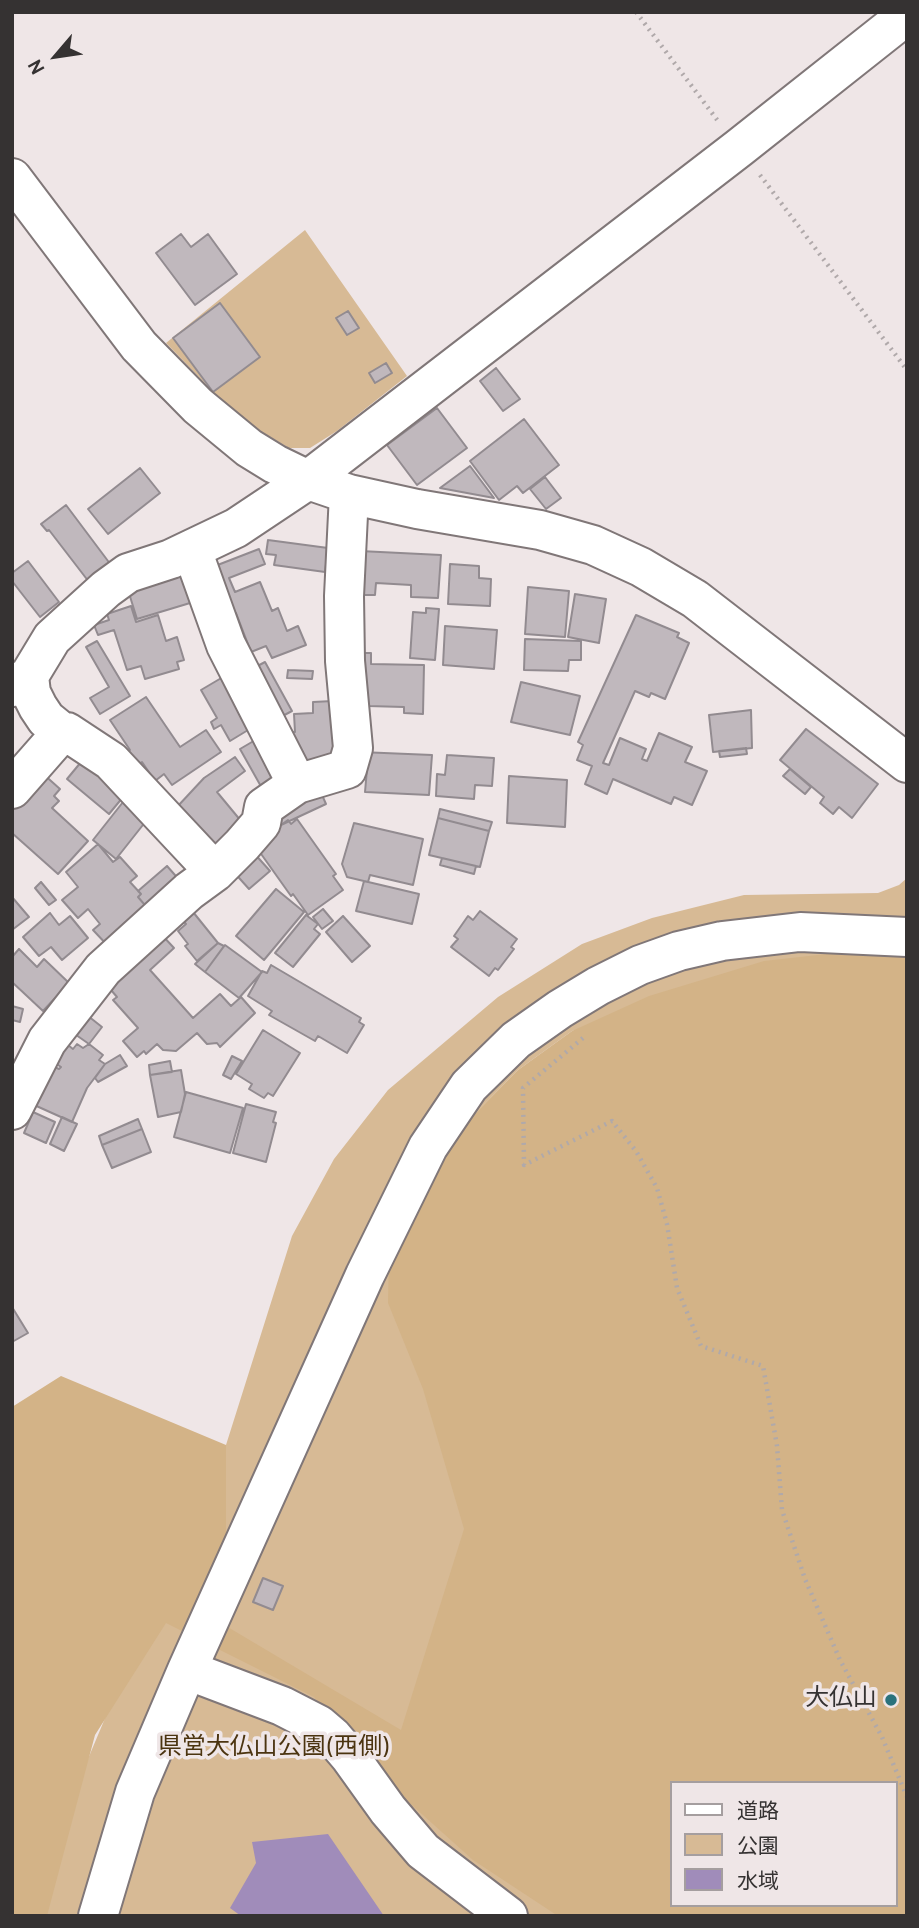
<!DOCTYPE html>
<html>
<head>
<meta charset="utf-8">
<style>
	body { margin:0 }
	#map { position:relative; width:919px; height:1928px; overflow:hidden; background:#efe6e7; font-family:Overpass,"Noto Sans JP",sans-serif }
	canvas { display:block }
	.frame { position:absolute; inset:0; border:14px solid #353232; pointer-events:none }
	.legend { position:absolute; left:670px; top:1781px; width:228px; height:126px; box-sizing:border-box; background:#efe6e7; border:2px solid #a59e9f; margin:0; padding:9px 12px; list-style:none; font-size:21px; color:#353232 }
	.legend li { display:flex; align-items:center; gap:14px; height:35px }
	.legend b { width:35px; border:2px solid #a59e9f }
	.north { position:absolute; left:21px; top:21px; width:70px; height:70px; -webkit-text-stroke:5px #efe6e7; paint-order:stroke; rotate:241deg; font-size:19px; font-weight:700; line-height:28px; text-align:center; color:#353232 }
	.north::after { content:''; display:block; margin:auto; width:24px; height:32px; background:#353232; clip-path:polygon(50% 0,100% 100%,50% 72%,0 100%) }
</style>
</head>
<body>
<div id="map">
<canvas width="919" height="1928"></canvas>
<div class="frame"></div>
<ul class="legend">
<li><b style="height:9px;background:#fff"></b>道路</li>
<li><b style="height:19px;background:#d7ba95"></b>公園</li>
<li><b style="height:19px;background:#a08cba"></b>水域</li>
</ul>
<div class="north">N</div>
</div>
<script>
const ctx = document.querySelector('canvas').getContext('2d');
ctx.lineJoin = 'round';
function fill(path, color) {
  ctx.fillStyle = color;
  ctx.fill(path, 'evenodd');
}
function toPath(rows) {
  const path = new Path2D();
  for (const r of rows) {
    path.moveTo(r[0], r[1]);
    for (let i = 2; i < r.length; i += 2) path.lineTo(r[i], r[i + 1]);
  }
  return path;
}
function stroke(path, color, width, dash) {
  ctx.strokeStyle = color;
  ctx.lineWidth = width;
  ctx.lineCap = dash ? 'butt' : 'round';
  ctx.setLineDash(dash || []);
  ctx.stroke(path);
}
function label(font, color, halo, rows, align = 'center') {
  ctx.font = font + ' Overpass,"Noto Sans JP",sans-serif';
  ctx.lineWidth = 7;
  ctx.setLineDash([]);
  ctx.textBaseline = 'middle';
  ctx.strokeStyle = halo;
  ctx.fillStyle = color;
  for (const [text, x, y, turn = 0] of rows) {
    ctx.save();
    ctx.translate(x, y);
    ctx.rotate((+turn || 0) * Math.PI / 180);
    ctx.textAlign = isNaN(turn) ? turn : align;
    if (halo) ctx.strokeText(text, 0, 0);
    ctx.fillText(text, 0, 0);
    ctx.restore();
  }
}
fill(toPath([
	[305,230,407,376,337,431,310,448,289,448,262,432,225,404,166,343],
	[907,878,907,945,572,1031,518,1070,450,1139,612,1916,12,1916,12,1837,43,1866,166,1573,226,1445,292,1236,334,1159,388,1090,498,997,582,944,652,918,744,895,878,893,899,885]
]), '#d7ba95');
fill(toPath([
	[907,945,907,1916,558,1916,473,1860,384,1780,314,1697,166,1623,95,1735,47,1916,12,1916,12,1407,61,1376,226,1445,226,1626,401,1730,464,1529,423,1389,388,1303,389,1253,450,1139,518,1070,572,1031,649,996,764,961],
	[672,1783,896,1783,896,1905,672,1905]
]), '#d3b387');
fill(toPath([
	[328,1834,384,1916,241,1916,230,1908,256,1863,252,1842]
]), '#a08cba');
const building = toPath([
	[181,234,191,247,208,234,237,274,195,305,156,253,181,234],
	[220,303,260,357,213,392,173,338,220,303],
	[348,311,359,328,347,335,336,318,348,311],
	[386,363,392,373,375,383,369,373,386,363],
	[496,368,520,399,503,411,480,381,496,368],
	[437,408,467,448,417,485,387,445,437,408],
	[524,419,559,465,523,493,517,486,499,500,470,461,524,419],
	[470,466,494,498,440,488,470,466],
	[140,468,160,493,108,534,88,509,140,468],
	[545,477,561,498,546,509,530,489,545,477],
	[66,505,111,565,89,582,49,530,47,531,41,524,66,505],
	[268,540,328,548,325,572,274,565,276,555,266,554,268,540],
	[259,549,265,564,229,578,235,592,260,582,272,611,278,608,287,631,298,626,306,645,272,658,266,646,251,652,236,613,230,616,215,566,259,549],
	[360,551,441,555,438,598,411,597,411,585,376,583,375,595,358,595,360,551],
	[28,561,59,602,40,617,12,581,12,573,28,561],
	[450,564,479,566,479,578,491,579,490,606,448,604,450,564],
	[191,571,200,600,137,619,128,590,191,571],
	[528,587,569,591,565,637,525,634,528,587],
	[575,594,606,599,599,643,568,637,575,594],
	[131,606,136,622,158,615,166,641,177,637,184,660,177,662,179,669,145,679,141,666,127,670,114,630,98,635,94,625,109,620,107,614,131,606],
	[426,608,439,609,435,660,410,658,413,612,426,613,426,608],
	[636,615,679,633,677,637,689,643,665,699,651,693,649,697,635,691,603,763,609,765,620,738,646,749,642,759,647,761,659,733,692,747,685,762,707,771,692,805,674,797,671,804,613,779,607,794,585,784,592,766,577,760,583,745,578,742,636,615],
	[445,626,497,630,494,669,443,665,445,626],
	[525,639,581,641,581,660,569,660,568,671,524,670,525,639],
	[97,641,130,696,100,714,90,698,109,687,86,647,97,641],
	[359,653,371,653,371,664,424,665,423,714,404,713,404,707,368,706,359,653],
	[265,662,292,711,275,720,248,671,265,662],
	[288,670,313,671,312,679,287,678,288,670],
	[223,677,253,727,230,741,221,725,214,729,211,722,217,718,201,690,223,677],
	[521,682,580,696,570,735,511,722,521,682],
	[146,697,180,747,206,730,221,752,172,785,164,774,155,781,142,762,132,769,123,755,130,750,110,720,146,697],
	[333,701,334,754,328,754,328,763,303,763,303,752,291,752,290,732,295,732,294,714,313,713,313,702,333,701],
	[751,710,752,748,713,752,709,715,751,710],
	[806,729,878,784,852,818,839,807,833,814,820,803,824,797,780,760,806,729],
	[257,739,280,780,263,790,240,749,257,739],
	[746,748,747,754,720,757,719,751,746,748],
	[360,752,432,755,429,795,365,792,367,769,360,752],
	[447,755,494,758,492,786,475,785,474,799,436,796,437,774,445,775,447,755],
	[86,756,128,791,109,814,67,779,86,756],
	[235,757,245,771,217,792,241,821,214,848,177,807,204,778,235,757],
	[790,769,811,787,805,794,783,776,790,769],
	[41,772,60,789,54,796,59,801,52,808,88,841,58,874,12,833,12,803,41,772],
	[509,776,567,780,565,827,507,823,509,776],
	[318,786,326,804,281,825,272,813,318,786],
	[127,797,150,816,116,859,93,840,127,797],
	[440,809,492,822,489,831,438,818,440,809],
	[438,818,489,831,480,867,429,855,438,818],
	[297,819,336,874,333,876,343,890,308,915,293,894,291,896,254,844,288,820,291,824,297,819],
	[354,823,423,839,413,885,370,875,368,882,347,877,342,864,354,823],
	[98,844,113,862,120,857,137,876,130,882,141,894,138,897,150,911,109,947,93,930,100,924,88,909,78,918,62,900,78,887,66,872,98,844],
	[253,852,270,871,249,889,232,870,253,852],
	[442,858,476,866,474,874,440,865,442,858],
	[167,866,182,883,150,911,138,897,141,894,138,891,167,866],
	[364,881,419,894,412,924,356,911,364,881],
	[41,882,56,900,49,905,35,888,41,882],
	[276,889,304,912,264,960,236,936,276,889],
	[12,897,29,917,12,930,12,897],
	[189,907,218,943,197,961,185,946,188,944,178,931,186,924,178,915,189,907],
	[323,909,333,921,322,929,313,917,323,909],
	[480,911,517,939,511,947,514,949,498,970,495,968,489,976,451,947,458,939,454,936,468,916,473,920,480,911],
	[50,913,59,925,70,916,88,938,62,960,51,947,39,956,23,937,50,913],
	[306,915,318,924,314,929,320,934,293,967,275,953,306,915],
	[343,916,370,946,352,962,326,932,343,916],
	[161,934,174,948,150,970,193,1018,220,994,231,1006,241,997,255,1013,220,1047,217,1043,207,1044,197,1033,176,1051,163,1050,157,1044,146,1054,144,1051,137,1057,123,1041,138,1028,113,1000,117,997,105,983,161,934],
	[218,943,224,946,205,972,195,964,218,943],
	[225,945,262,972,239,998,205,972,225,945],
	[19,949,37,967,44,959,69,983,43,1011,12,982,12,957,19,949],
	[271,965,361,1018,359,1022,364,1025,347,1053,318,1036,315,1041,269,1015,272,1011,248,996,262,971,267,973,271,965],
	[12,1006,23,1009,20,1022,12,1020,12,1006],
	[83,1012,102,1027,89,1044,69,1030,83,1012],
	[263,1030,300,1053,273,1096,268,1093,264,1098,249,1089,252,1084,236,1074,263,1030],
	[64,1042,73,1049,77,1044,83,1048,89,1044,103,1055,99,1060,105,1064,87,1088,72,1122,32,1104,50,1065,59,1069,61,1067,51,1060,64,1042],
	[120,1055,127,1066,98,1082,95,1078,105,1064,120,1055],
	[232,1056,242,1061,231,1079,223,1075,232,1056],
	[170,1061,172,1072,150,1075,149,1065,170,1061],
	[181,1070,185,1094,181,1112,158,1117,150,1075,181,1070],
	[186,1092,243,1108,230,1153,174,1137,186,1092],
	[246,1104,276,1112,273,1122,276,1123,266,1162,233,1153,246,1104],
	[33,1112,55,1122,46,1143,24,1133,33,1112],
	[62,1117,77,1124,64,1151,50,1144,62,1117],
	[138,1119,142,1129,102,1145,99,1136,138,1119],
	[142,1129,151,1152,112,1168,102,1145,142,1129],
	[12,1307,28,1333,12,1342,12,1307],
	[263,1578,283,1586,273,1610,253,1602,263,1578]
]);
fill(building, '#c0b8bd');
stroke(building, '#928b90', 2);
const minor = toPath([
	[12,178,139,346,198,406,249,448,275,464,308,480,349,494,417,509,540,530,593,545,641,567,695,599,907,763],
	[192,550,226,645,297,784],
	[12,687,29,676,52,638,106,589,128,573,171,559,236,528,308,480,739,148,907,15],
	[62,732,67,732,111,761,215,872],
	[12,789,62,732,46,719,38,707,31,693,29,676],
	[12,1110,47,1041,103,969,189,891,215,872,242,845,261,823,264,807,297,784,347,769,353,748,345,661,344,596,349,494],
	[187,1670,282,1706,319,1725,333,1737,350,1757,388,1810,423,1851,508,1916],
	[98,1916,135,1792,187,1670,365,1275,428,1147,469,1086,516,1040,560,1009,598,986,640,965,679,951,722,941,800,932,907,937]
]);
stroke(minor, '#807778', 42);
stroke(toPath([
	[636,12,718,121],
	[760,175,907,370],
	[583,1038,523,1088,524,1165,612,1121,636,1151,657,1188,667,1224,677,1288,701,1346,763,1366,777,1446,782,1510,805,1579,840,1660,882,1737,907,1797]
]), '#b0a9aa', 4.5, [2, 5]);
stroke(minor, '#fff', 38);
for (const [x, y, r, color] of [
	[891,1700,7,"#2a727c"]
]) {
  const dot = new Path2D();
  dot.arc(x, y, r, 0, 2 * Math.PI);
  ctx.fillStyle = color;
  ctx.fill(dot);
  stroke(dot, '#efe6e7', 2.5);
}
label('24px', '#353232', '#efe6e7', [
	["大仏山",877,1700]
], 'right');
label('24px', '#4b3410', '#efe6e7', [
	["県営大仏山公園(西側)",274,1749]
]);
</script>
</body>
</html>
